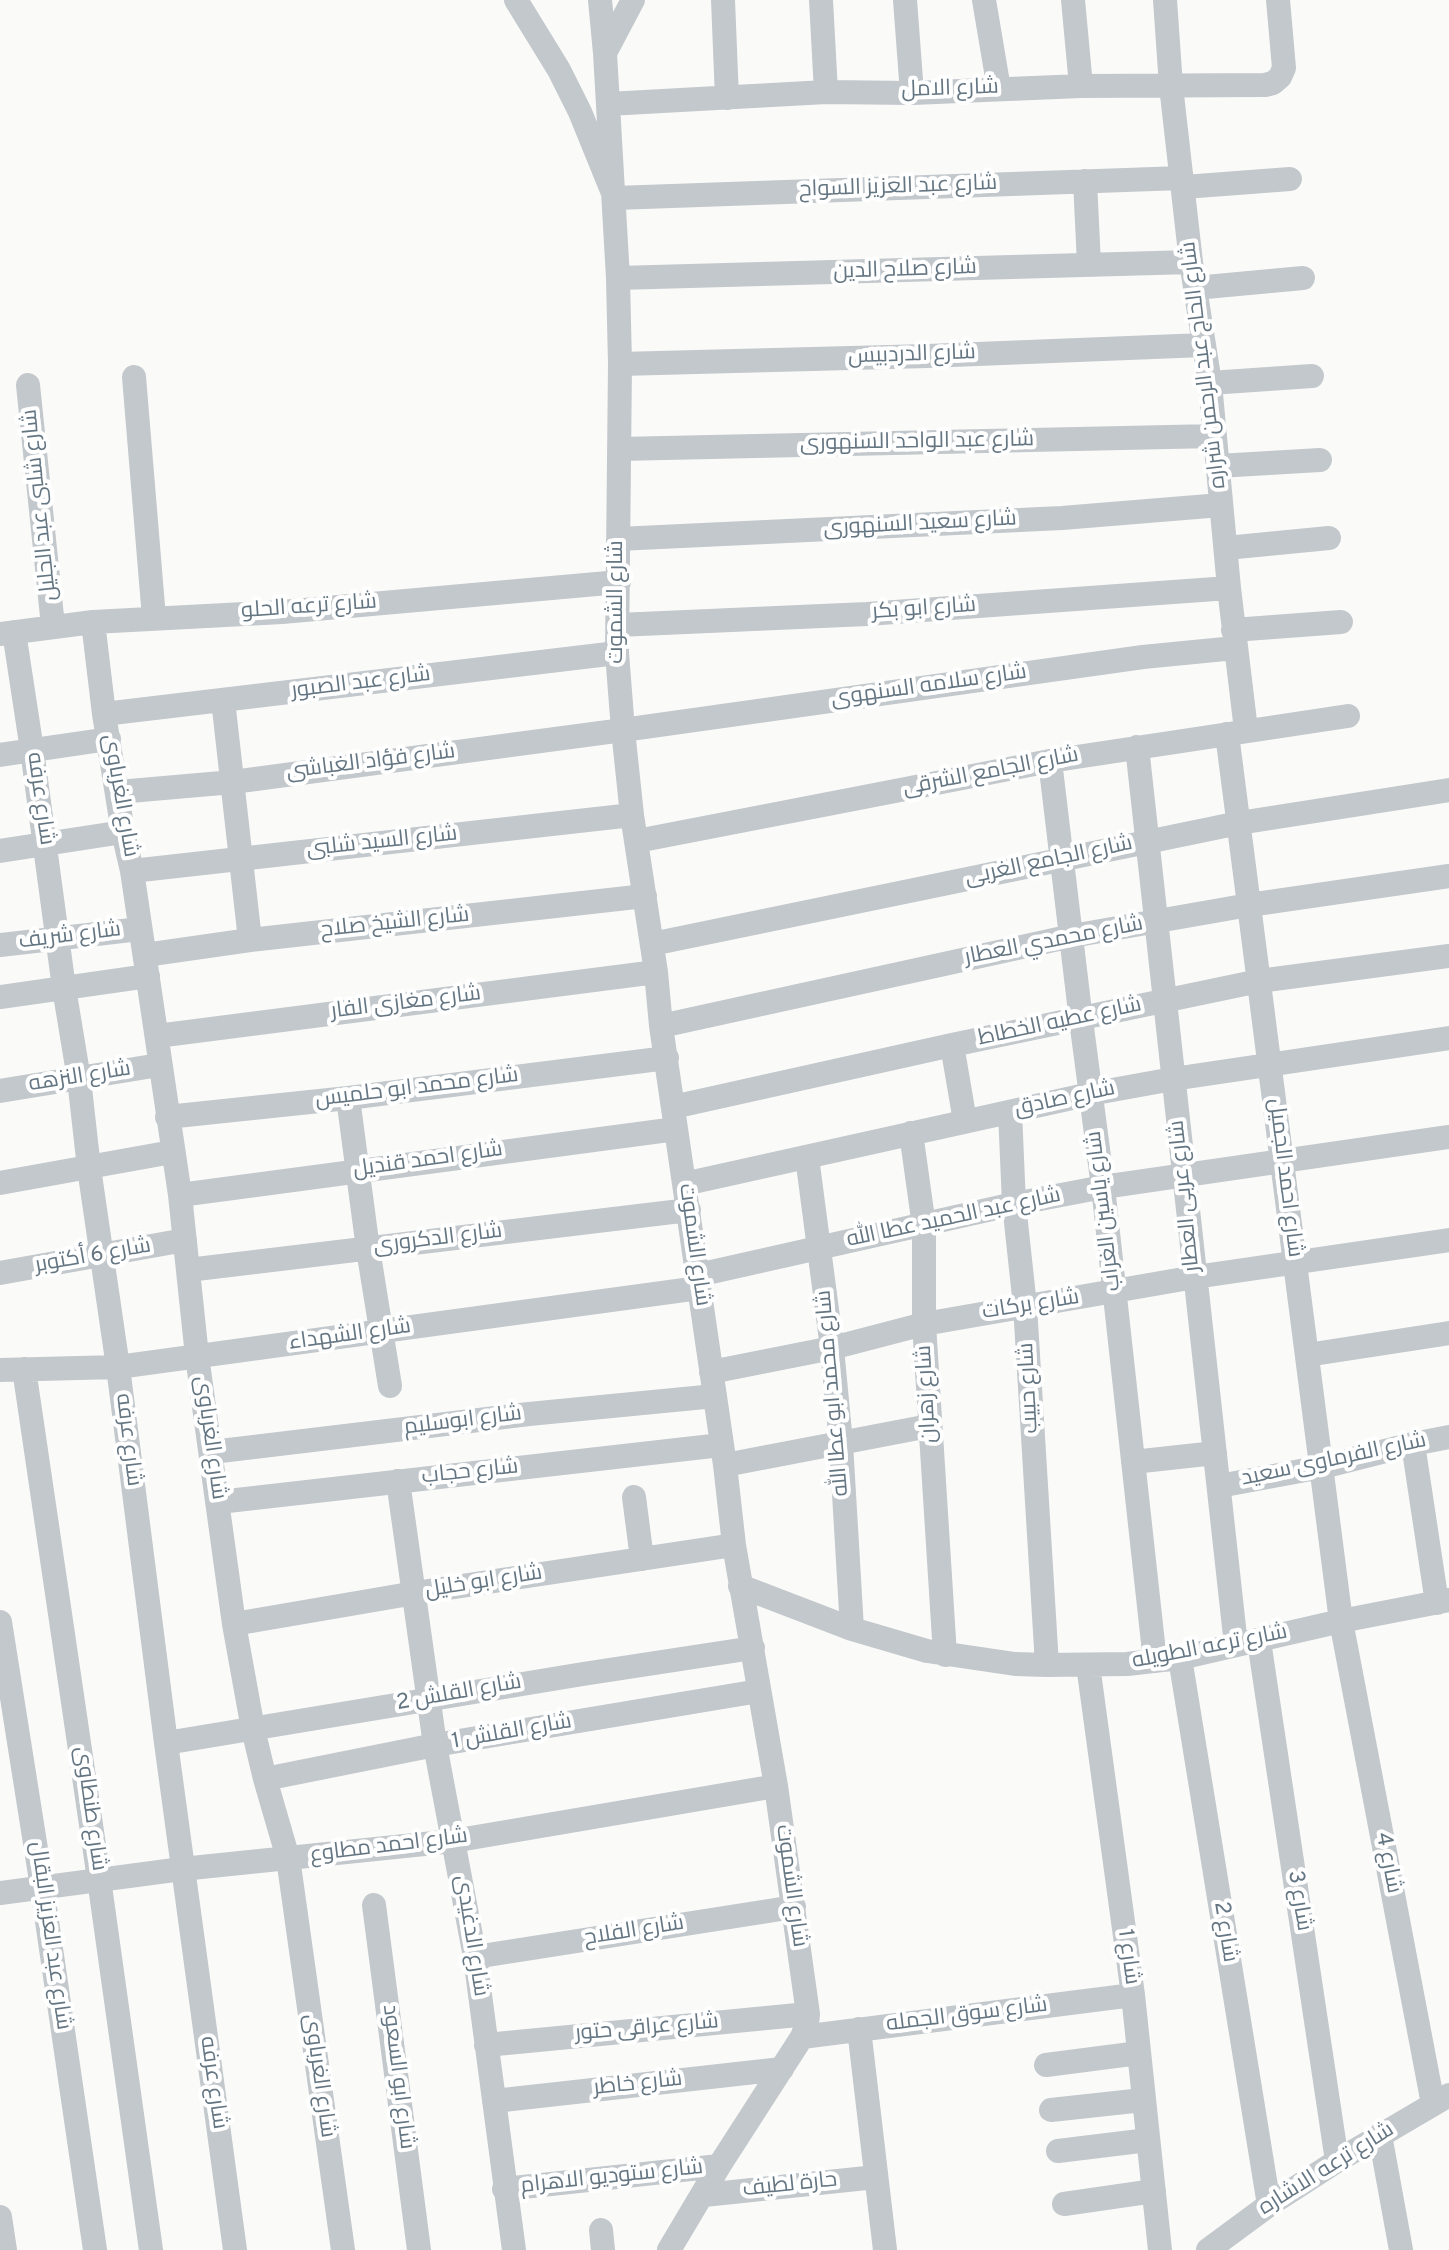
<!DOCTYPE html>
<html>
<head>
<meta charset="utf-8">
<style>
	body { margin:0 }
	canvas { display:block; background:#fafaf8 }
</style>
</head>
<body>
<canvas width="1449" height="2250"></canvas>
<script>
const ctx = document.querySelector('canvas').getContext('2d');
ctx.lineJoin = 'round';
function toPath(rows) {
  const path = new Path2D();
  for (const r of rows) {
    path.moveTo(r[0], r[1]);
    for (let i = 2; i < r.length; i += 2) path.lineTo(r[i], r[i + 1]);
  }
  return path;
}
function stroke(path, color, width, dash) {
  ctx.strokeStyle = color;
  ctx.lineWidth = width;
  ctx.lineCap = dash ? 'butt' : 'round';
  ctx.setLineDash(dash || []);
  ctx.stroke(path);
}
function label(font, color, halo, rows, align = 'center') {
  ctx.font = font + ' Overpass,Cairo,sans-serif';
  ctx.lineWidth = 8;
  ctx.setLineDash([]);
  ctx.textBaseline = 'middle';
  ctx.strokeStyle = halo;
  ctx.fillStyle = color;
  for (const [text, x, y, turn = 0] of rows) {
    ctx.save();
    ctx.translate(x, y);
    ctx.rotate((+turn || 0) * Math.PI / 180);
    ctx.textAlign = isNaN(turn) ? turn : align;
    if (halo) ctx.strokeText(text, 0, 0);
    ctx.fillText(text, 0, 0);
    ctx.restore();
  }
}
stroke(toPath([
	[516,0,559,70,580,112,615,198,1182,178],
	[600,0,605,53,618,278,620,364,617,653,623,730,632,815,656,972,661,1026,725,1465,734,1545,776,1786,808,2014,807,2024,802,2037,719,2166,669,2250],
	[723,0,727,98],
	[821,0,826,92],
	[905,0,912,93],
	[984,0,999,89],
	[1073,0,1081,86],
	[1165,0,1171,86,1191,262,1210,383,1229,588,1246,730],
	[605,53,633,0],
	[608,104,826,92,912,93,1081,86,1265,85,1273,83,1280,77,1284,68,1278,0],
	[1085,181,1089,264],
	[1184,187,1290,179],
	[618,278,1191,262],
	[1195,288,1303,278],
	[620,364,927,356,1204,345],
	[134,377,154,618],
	[1210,383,1312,376],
	[28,385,53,626],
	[619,449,1214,436],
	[1218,466,1320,460],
	[618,539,1062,518,1221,505],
	[1226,548,1329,538],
	[93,622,104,714,123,832,132,871,180,1195,197,1356,234,1624,253,1729,265,1779,288,1858,343,2250],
	[618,625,867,614,1229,588],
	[1233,630,1341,622],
	[14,632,32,750,64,988,79,1079,89,1168,118,1367,166,1743,235,2250],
	[0,634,93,622,282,612,619,582],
	[223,700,250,940],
	[104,714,617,653],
	[1227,734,1341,1621,1433,2104],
	[1137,747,1236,1645],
	[0,755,109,739],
	[1050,761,1081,1020,1103,1187,1155,1661],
	[118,792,233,782,623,730,1143,657,1235,648],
	[637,841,1050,761,1348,716],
	[0,851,123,832],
	[132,871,632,815],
	[652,944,1239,823,1449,790],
	[0,945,140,929],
	[145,955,250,940,645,896],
	[0,997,148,976],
	[661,1026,1072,936,1249,905,1449,876],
	[157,1036,656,972],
	[952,1045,965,1121],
	[0,1091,159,1065],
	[348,1098,368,1249,390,1386],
	[673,1107,952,1045,1259,981,1449,956],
	[1010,1112,1014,1204,1025,1306,1047,1665],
	[167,1117,348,1098,667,1058],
	[911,1133,924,1226,924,1324,945,1655],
	[807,1157,832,1348,841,1443,852,1629],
	[0,1183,172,1152],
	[684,1184,1090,1094,1173,1079,1449,1038],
	[180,1195,676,1129],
	[188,1270,689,1210],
	[0,1273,185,1240],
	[698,1275,1014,1204,1103,1187,1449,1137],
	[1307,1355,1449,1333],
	[24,1369,99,1879,151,2250],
	[0,1370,118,1367,699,1288],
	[711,1372,832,1348,924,1324,1195,1277,1449,1240],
	[1413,1444,1437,1603],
	[212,1452,529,1414,715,1396],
	[1133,1462,1215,1453],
	[725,1465,929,1426],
	[398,1481,435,1745,475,1957,514,2250],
	[1219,1486,1322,1467,1413,1444,1449,1437],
	[634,1497,642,1559],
	[219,1502,721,1445],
	[740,1586,852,1629,927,1651,1015,1664,1047,1665,1127,1664,1180,1658,1341,1621,1449,1600],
	[0,1622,42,1887,95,2250],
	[234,1624,415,1593,734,1545],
	[1259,1641,1337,2161],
	[1180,1658,1269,2205],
	[1088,1665,1133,1995,1160,2250],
	[166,1743,583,1674,753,1648],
	[265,1779,435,1745,759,1691],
	[0,1893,182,1869,453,1841,776,1786],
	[374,1905,419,2250],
	[475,1957,794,1907],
	[859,2029,885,2250],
	[802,2037,1133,1995],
	[486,2045,808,2014],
	[1046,2065,1139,2053],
	[494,2101,782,2069],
	[1051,2110,1143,2100],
	[1380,2135,1401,2250],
	[1058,2151,1148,2140],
	[504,2189,719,2166],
	[704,2195,876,2177],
	[1064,2204,1154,2191],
	[0,2217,5,2250],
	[601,2230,603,2250],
	[1208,2250,1269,2205,1337,2161,1449,2095]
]), '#c3c8cc', 24);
label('22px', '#657683', '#fff', [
	["شارع الامل",950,90,-2],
	["شارع عبد العزيز السواح",898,188,-2],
	["شارع صلاح الدين",905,271,-2],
	["شارع الدردبيس",912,356,-2],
	["شارع الحاج عبد الرحمن شراره",1205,365,-97],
	["شارع عبد الواحد السنهورى",917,443,-1],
	["شارع شلبى عبد الجليل",41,505,-96],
	["شارع سعيد السنهورى",920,525,-3],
	["شارع الشموت",618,602,-90],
	["شارع ترعه الحلو",309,608,-4],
	["شارع ابو بكر",924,610,-4],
	["شارع عبد الصبور",361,684,-7],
	["شارع سلامه السنهوى",929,687,-8],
	["شارع فؤاد الغباشى",371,763,-7],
	["شارع الجامع الشرقى",991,773,-11],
	["شارع الغرباوى",119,796,80],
	["شارع عرفه",39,799,82],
	["شارع السيد شلبى",382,843,-6],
	["شارع الجامع الغربى",1049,862,-12],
	["شارع الشيخ صلاح",395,924,-6],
	["شارع شريف",70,937,-7],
	["شارع محمدي العطار",1054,942,-11],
	["شارع مغازى الفار",406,1004,-7],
	["شارع عطيه الخطاط",1060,1023,-12],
	["شارع النزهه",80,1078,-9],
	["شارع محمد ابو حلميس",417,1089,-7],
	["شارع صادق",1065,1100,-12],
	["شارع احمد قنديل",428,1161,-8],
	["شارع احمد الجميل",1284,1178,83],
	["شارع عربى العطار",1186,1196,-96],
	["شارع ياسين الغراب",1105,1211,-97],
	["شارع عبد الحميد عطا الله",954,1219,-12],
	["شارع الدكرورى",438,1240,-7],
	["شارع الشموت",693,1245,82],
	["شارع 6 أكتوبر",93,1257,-10],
	["شارع بركات",1031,1306,-9],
	["شارع الشهداء",350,1336,-8],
	["شارع حبيب",1030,1388,-93],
	["شارع محمد ابو عطا الله",834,1393,-95],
	["شارع زهران",928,1394,-93],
	["شارع ابوسليم",463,1422,-7],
	["شارع الغرباوى",209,1438,82],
	["شارع عرفه",127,1440,83],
	["شارع الفرماوى سعيد",1334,1461,-12],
	["شارع حجاب",470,1473,-6],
	["شارع ابو خليل",484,1583,-9],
	["شارع ترعه الطويله",1210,1648,-11],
	["شارع القلش 2",459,1694,-10],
	["شارع القلش 1",512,1733,-10],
	["شارع طنطاوى",89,1809,82],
	["شارع احمد مطاوع",389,1847,-7],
	["شارع 4",1387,1863,79],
	["شارع الشموت",790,1886,82],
	["شارع 3",1298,1901,81],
	["شارع الفلاح",634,1932,-9],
	["شارع 2",1224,1932,81],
	["شارع عبد العزيز البقال",49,1936,82],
	["شارع الدغيدى",470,1936,81],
	["شارع 1",1127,1957,82],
	["شارع سوق الجمله",967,2016,-7],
	["شارع عراقى حتور",647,2029,-5],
	["شارع الغرباوى",318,2076,82],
	["شارع ابو السعود",397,2077,83],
	["شارع عرفه",212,2083,82],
	["شارع خاطر",638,2085,-6],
	["شارع ترعه الاشاره",1327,2170,-32],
	["شارع ستوديو الاهرام",612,2178,-6],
	["حارة لطيف",790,2186,-6]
]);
</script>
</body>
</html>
